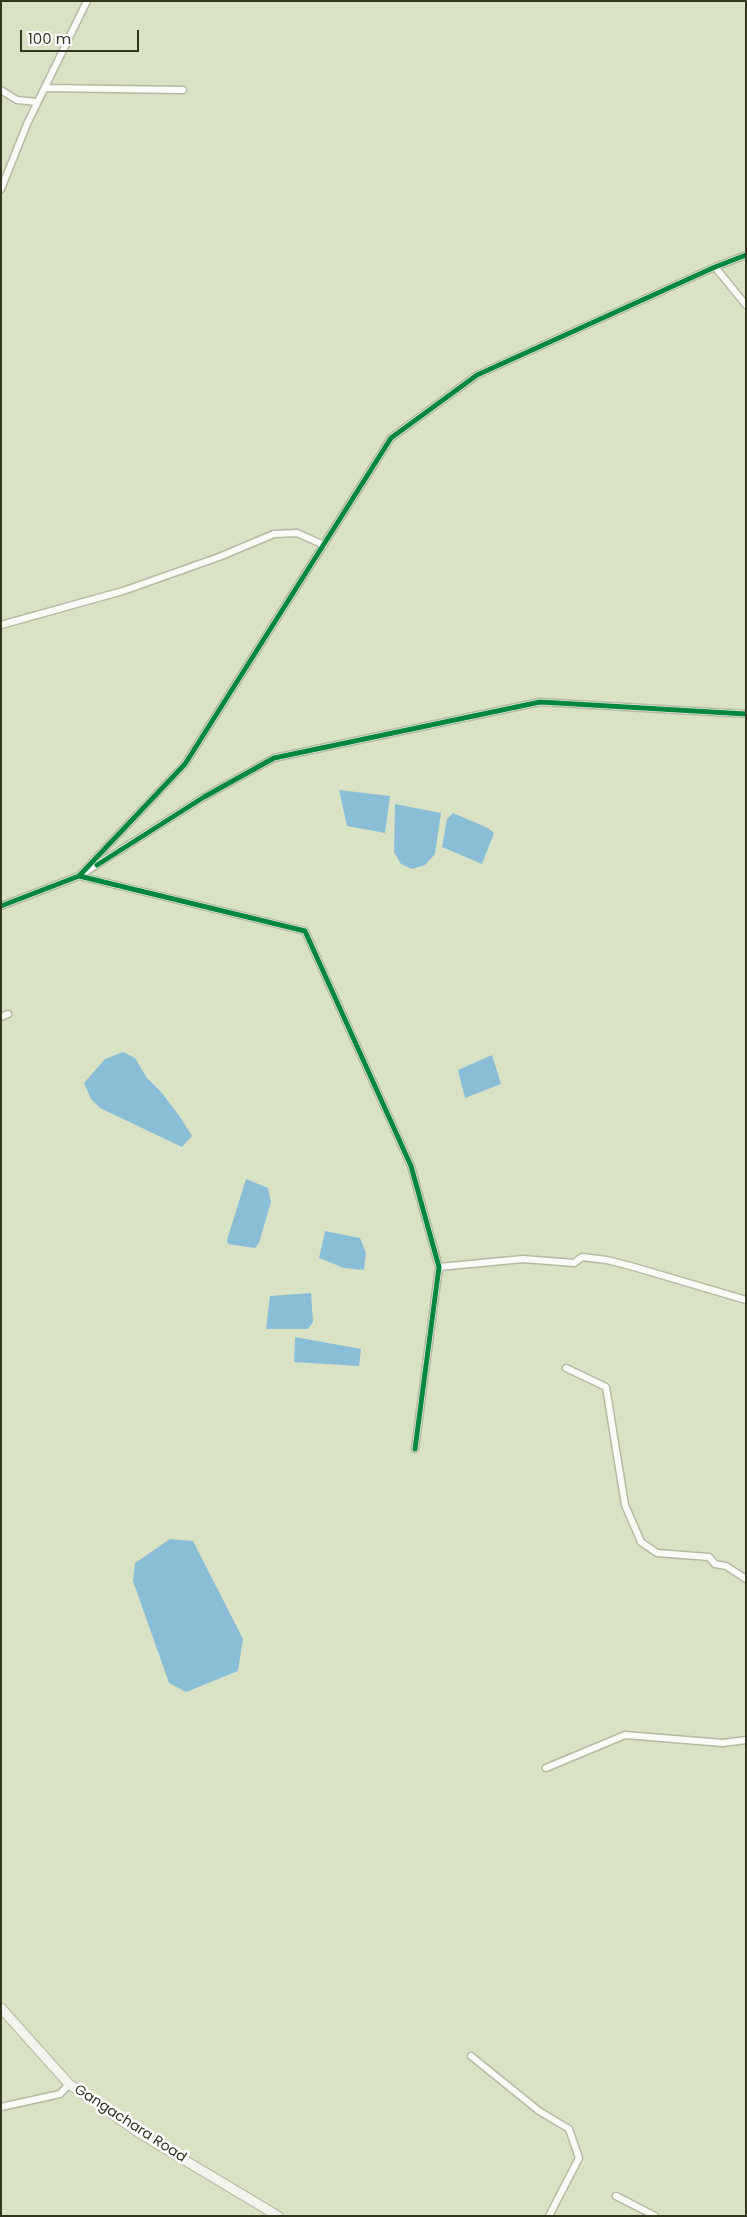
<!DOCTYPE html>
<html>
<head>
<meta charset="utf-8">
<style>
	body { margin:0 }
	#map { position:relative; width:747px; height:2217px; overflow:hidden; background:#dae2c5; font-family:Poppins,sans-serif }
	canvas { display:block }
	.frame { position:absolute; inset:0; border:2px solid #313621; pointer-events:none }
	.scale { position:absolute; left:20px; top:30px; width:119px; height:22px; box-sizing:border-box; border:2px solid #313621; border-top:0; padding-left:6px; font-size:15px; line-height:18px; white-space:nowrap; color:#313621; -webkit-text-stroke:4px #fff; paint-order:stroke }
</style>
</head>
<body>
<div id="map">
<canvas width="747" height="2217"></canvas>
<div class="frame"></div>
<div class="scale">100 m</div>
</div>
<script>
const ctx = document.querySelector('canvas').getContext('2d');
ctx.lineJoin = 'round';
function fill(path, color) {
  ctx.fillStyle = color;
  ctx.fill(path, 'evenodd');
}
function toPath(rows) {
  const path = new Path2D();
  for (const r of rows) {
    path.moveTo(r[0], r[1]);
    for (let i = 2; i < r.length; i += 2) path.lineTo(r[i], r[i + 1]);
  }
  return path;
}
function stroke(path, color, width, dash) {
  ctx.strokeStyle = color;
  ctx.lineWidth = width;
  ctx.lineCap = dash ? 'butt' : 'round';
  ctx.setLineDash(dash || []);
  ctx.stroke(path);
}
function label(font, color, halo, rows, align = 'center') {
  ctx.font = font + ' Poppins,sans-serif';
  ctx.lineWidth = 5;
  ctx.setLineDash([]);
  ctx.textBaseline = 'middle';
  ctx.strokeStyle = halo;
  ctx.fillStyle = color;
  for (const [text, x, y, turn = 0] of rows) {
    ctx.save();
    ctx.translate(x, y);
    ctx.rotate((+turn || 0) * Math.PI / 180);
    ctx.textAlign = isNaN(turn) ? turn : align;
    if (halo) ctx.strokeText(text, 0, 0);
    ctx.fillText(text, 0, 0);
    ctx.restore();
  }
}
fill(toPath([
	[339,790,390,796,385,833,347,826],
	[395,804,441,813,435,854,425,865,412,869,401,864,394,852],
	[453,813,488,828,494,833,482,864,442,847,447,819],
	[123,1052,135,1058,147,1078,162,1093,180,1117,192,1136,182,1147,100,1108,91,1099,84,1083,105,1059],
	[492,1055,501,1084,465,1098,458,1070],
	[246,1179,268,1188,271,1202,259,1243,255,1248,228,1244,227,1240],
	[325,1231,360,1238,366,1253,364,1270,344,1268,319,1258],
	[311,1293,313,1322,308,1329,266,1329,270,1296],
	[295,1337,361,1349,359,1366,294,1362],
	[170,1539,193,1541,243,1639,238,1671,186,1692,169,1683,133,1581,135,1563]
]), '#8abed7');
const minor = toPath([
	[45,88,183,90],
	[1,90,17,100,37,102],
	[1,189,27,124,87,1],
	[715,267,746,305],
	[1,625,123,591,219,557,274,534,297,533,324,545],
	[87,871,204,797,274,758,540,702,746,714],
	[79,876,305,931,411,1166,439,1267,415,1449],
	[1,906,79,876,185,764,391,438,477,375,715,267,746,255],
	[1,1017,8,1014],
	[439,1267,523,1259,574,1263,582,1257,607,1260,634,1267,746,1300],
	[566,1368,606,1387,625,1505,641,1542,657,1553,709,1557,715,1564,726,1566,746,1579],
	[546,1768,625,1735,723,1743,746,1740],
	[471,2056,539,2111,569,2129,579,2158,549,2216],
	[1,2107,60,2094,69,2084],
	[616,2196,655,2216]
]);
const secondary = toPath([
	[1,2008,69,2084,141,2134,278,2216]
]);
stroke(minor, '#b4baa3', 9);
stroke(secondary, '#b4baa3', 11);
stroke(minor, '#f9fbf6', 6);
stroke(secondary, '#f4f3ed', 9);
stroke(toPath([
	[97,865,204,797,274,758,540,702,746,714],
	[79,876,305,931,411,1166,439,1267,415,1449],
	[1,906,79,876,185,764,391,438,477,375,715,267,746,255]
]), '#00873e', 5);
label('14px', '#313621', '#fff', [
	["Gangachara Road",130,2124,33]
]);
</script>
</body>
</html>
